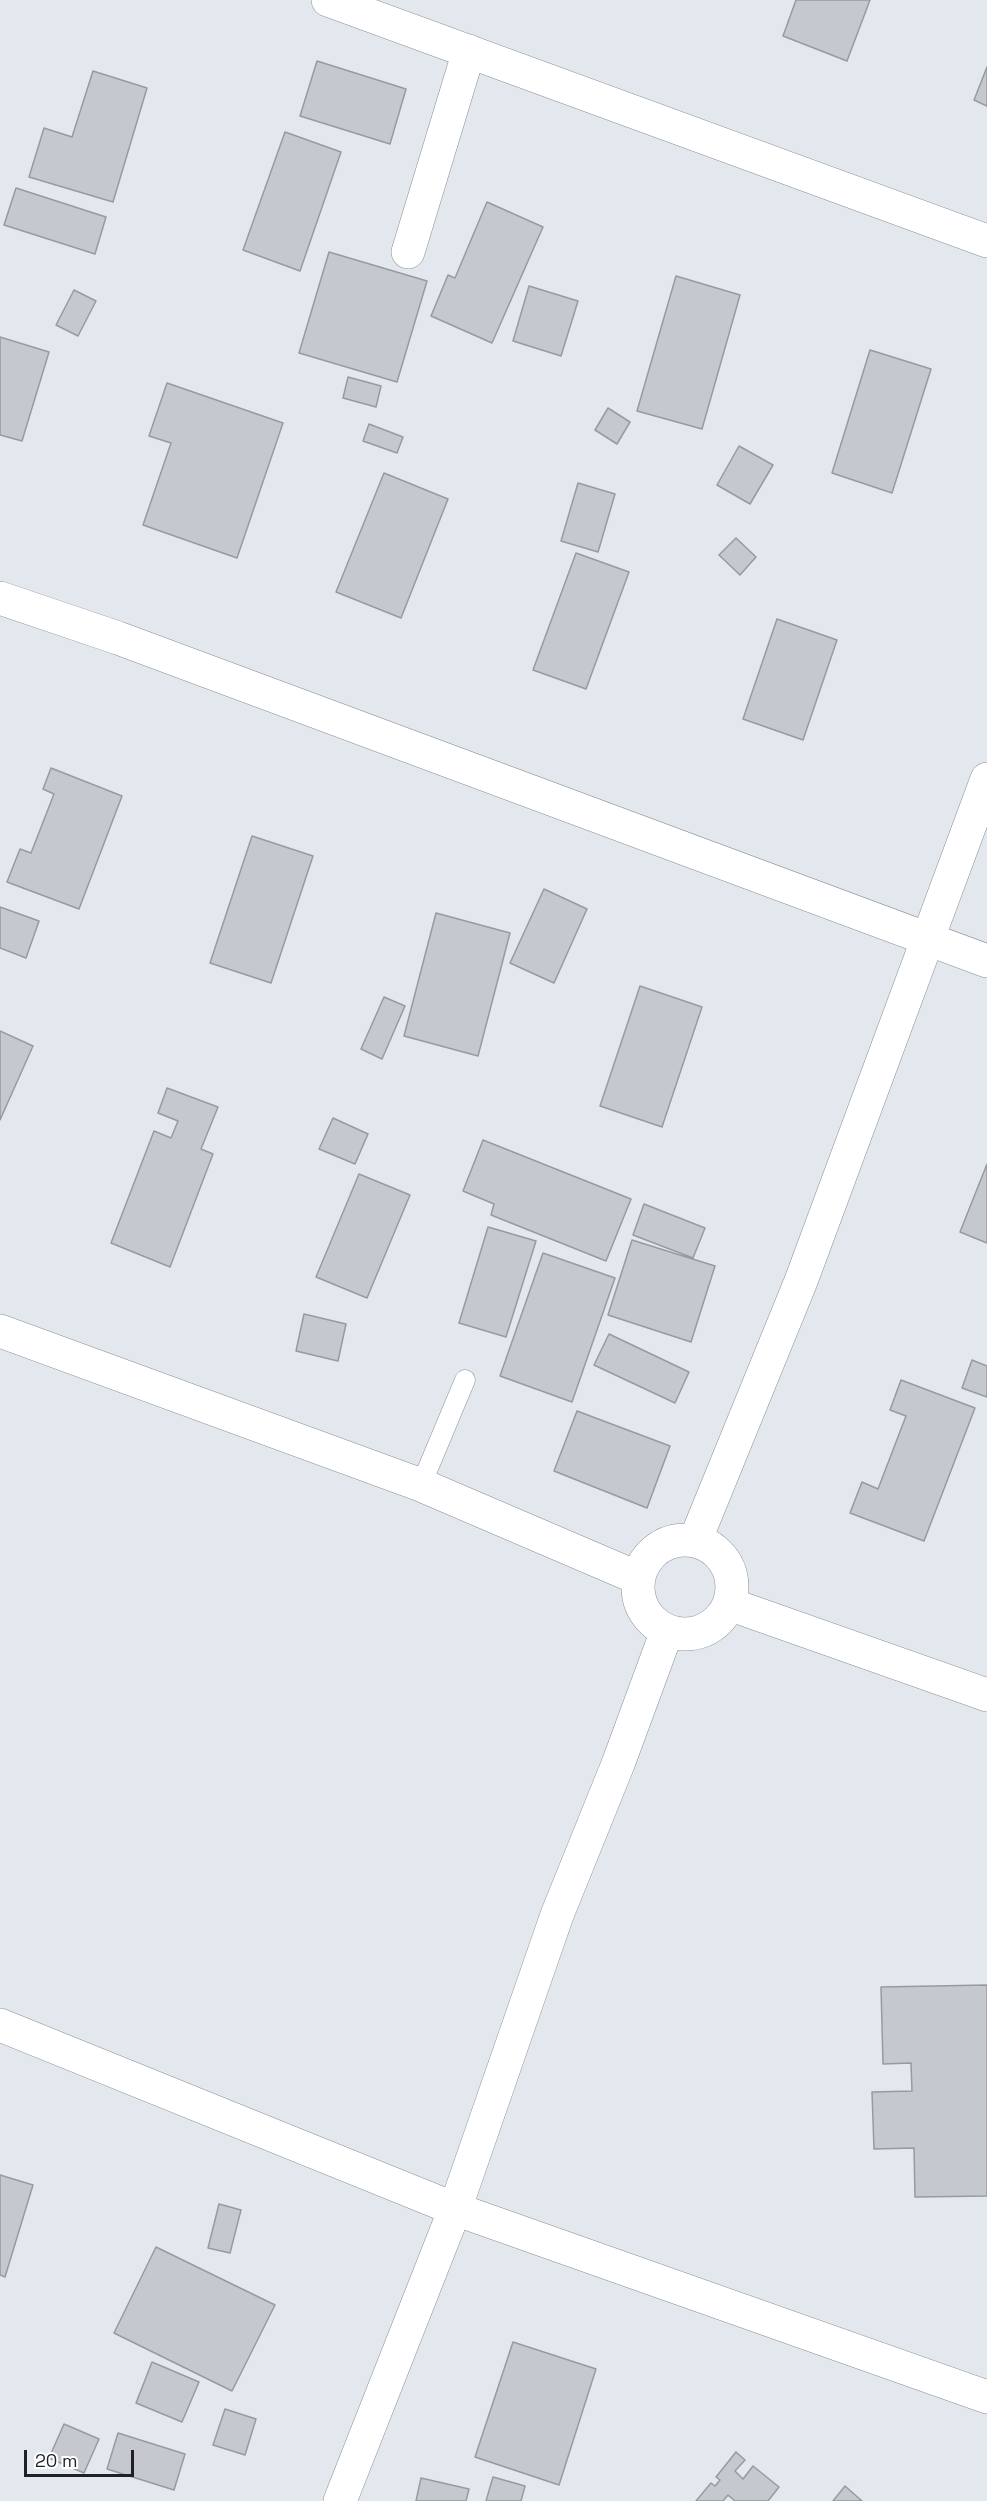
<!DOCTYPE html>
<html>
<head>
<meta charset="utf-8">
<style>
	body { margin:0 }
	#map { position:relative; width:987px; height:2501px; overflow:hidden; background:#e3e8ee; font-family:"Space Grotesk",sans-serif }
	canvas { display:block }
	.scale { position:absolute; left:24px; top:2450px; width:110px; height:27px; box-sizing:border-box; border:3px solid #1f2123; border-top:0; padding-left:8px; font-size:18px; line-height:21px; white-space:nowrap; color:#1f2123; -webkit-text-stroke:4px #fff; paint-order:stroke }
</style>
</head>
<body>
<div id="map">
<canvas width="987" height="2501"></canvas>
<div class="scale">20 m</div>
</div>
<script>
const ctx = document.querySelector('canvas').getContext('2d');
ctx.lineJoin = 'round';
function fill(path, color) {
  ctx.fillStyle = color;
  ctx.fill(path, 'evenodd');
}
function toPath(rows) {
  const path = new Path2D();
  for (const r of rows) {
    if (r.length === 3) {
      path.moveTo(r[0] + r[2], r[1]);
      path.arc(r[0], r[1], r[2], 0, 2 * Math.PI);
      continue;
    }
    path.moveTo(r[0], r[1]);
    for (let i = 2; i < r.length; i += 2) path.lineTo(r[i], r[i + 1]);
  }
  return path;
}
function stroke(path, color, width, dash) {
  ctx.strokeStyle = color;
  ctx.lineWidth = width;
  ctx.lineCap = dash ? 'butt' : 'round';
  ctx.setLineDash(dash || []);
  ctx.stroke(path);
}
const building = toPath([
	[796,0,870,0,847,61,783,36,796,0],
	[317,61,406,89,390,144,300,116,317,61],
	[987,67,987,106,974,100,987,67],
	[93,71,147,88,113,202,29,177,44,128,72,137,93,71],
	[285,132,341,152,300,271,243,250,285,132],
	[16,188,106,217,95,254,4,225,16,188],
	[487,202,543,227,492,343,431,316,448,275,455,278,487,202],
	[329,252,427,281,397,382,299,353,329,252],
	[676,276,740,295,702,429,637,411,676,276],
	[529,286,578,301,561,356,513,341,529,286],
	[74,290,96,301,78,336,56,325,74,290],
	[0,337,49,352,22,441,0,435,0,337],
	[870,350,931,369,892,493,832,473,870,350],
	[348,377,381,386,376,407,343,398,348,377],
	[167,383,283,423,237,558,143,525,171,443,149,436,167,383],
	[608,408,630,422,617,444,595,430,608,408],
	[369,424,403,437,397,453,363,441,369,424],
	[739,446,773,465,750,504,717,485,739,446],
	[384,473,448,499,401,618,336,592,384,473],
	[578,483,615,494,598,552,561,541,578,483],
	[736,538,756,557,740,575,719,555,736,538],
	[576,553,629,572,586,689,533,670,576,553],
	[777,619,837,640,803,740,743,719,777,619],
	[51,768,122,796,79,909,7,882,20,849,31,853,54,794,43,789,51,768],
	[252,836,313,856,271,983,210,963,252,836],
	[544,889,587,909,554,983,510,963,544,889],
	[0,907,39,921,26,958,0,948,0,907],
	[436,913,510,933,478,1056,404,1036,436,913],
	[640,986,702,1007,662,1127,600,1106,640,986],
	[384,997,405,1006,382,1059,361,1049,384,997],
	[0,1031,33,1046,0,1120,0,1031],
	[167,1088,218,1107,201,1149,213,1154,170,1267,111,1243,154,1131,171,1138,178,1121,158,1113,167,1088],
	[333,1118,368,1134,355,1164,319,1149,333,1118],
	[483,1140,631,1199,606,1261,491,1215,494,1204,463,1191,483,1140],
	[987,1164,987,1243,960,1232,987,1164],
	[359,1174,410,1195,367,1298,316,1277,359,1174],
	[644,1204,705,1228,693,1258,633,1235,644,1204],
	[488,1227,536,1241,506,1337,459,1323,488,1227],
	[632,1240,715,1266,691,1342,608,1315,632,1240],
	[543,1253,615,1278,572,1402,500,1376,543,1253],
	[304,1314,346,1324,338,1361,296,1351,304,1314],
	[609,1334,689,1372,675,1403,594,1365,609,1334],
	[972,1360,987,1366,987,1397,962,1388,972,1360],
	[901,1380,975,1408,924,1541,850,1513,862,1482,878,1489,906,1416,890,1410,901,1380],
	[577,1411,670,1446,647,1508,554,1471,577,1411],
	[987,1985,987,2196,915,2197,914,2148,874,2149,872,2092,912,2091,911,2063,883,2064,881,1987,987,1985],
	[0,2175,33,2185,5,2277,0,2275,0,2175],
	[219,2204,241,2210,230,2253,208,2248,219,2204],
	[156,2247,275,2305,232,2391,114,2333,156,2247],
	[513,2342,596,2369,559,2485,475,2457,513,2342],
	[152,2362,199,2382,182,2422,136,2403,152,2362],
	[225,2409,256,2419,245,2455,213,2445,225,2409],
	[64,2424,99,2439,84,2473,49,2458,64,2424],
	[118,2433,185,2454,174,2490,107,2469,118,2433],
	[736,2452,745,2460,735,2471,743,2479,753,2466,779,2487,768,2501,735,2501,728,2495,723,2501,696,2501,711,2483,715,2486,720,2480,716,2477,736,2452],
	[493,2477,525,2486,521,2501,486,2501,493,2477],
	[421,2478,469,2489,466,2501,416,2501,421,2478],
	[845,2486,862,2501,833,2501,845,2486]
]);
fill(building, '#c5c9cf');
stroke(building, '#969ba0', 1.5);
const service = toPath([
	[421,1485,465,1380]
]);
const minor = toPath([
	[328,0,987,241],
	[408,252,469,51],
	[0,598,118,638,987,961],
	[0,1331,421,1485,638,1578],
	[685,1587,47],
	[695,1541,801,1281,987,779],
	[729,1604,987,1695],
	[0,2025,455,2209,987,2397],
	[340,2501,455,2209,557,1915,618,1764,667,1631]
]);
stroke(service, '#8b9095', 21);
stroke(minor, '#8b9095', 34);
stroke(service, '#fff', 20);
stroke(minor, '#fff', 33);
</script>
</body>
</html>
